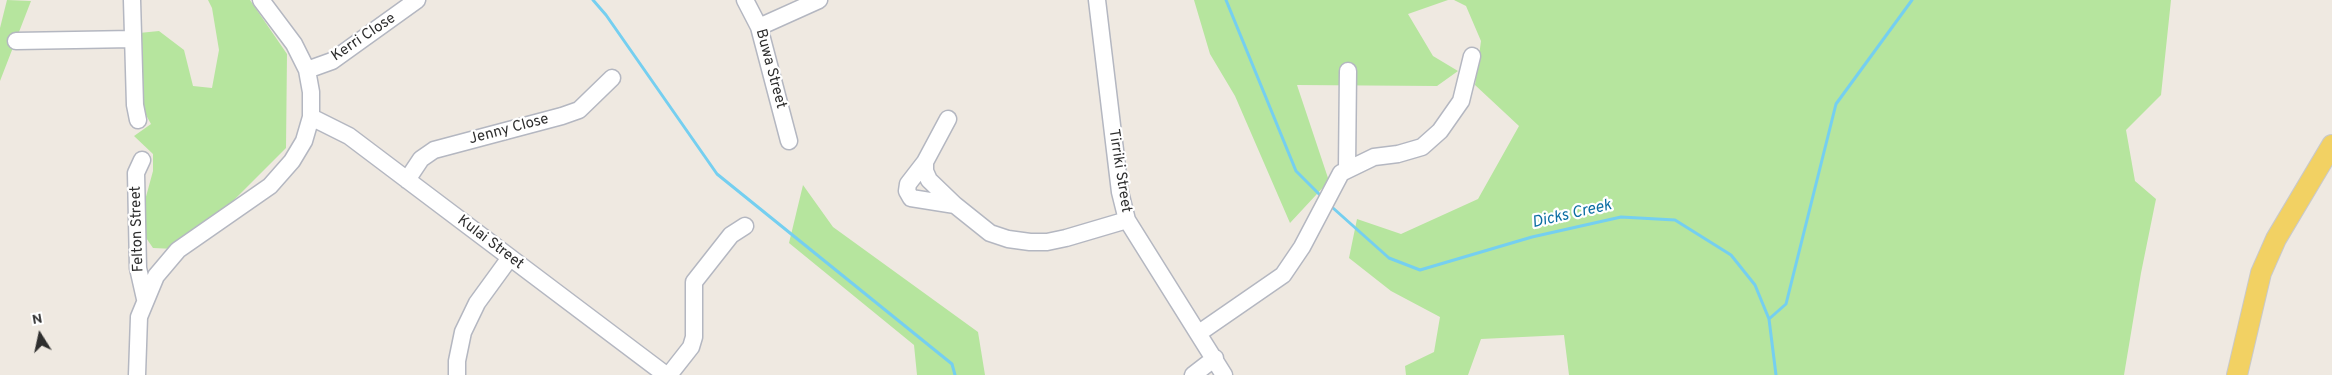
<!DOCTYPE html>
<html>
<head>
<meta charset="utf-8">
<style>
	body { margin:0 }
	#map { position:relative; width:2332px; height:375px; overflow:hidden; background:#efe9e1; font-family:Overpass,sans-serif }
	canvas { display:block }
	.north { position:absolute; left:15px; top:310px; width:50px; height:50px; -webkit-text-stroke:4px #fff; paint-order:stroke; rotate:350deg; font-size:14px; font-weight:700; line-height:20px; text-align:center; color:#2e2e2e }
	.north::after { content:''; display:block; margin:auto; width:18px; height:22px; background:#2e2e2e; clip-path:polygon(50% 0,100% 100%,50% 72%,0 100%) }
</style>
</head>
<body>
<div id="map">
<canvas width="2332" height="375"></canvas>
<div class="north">N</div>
</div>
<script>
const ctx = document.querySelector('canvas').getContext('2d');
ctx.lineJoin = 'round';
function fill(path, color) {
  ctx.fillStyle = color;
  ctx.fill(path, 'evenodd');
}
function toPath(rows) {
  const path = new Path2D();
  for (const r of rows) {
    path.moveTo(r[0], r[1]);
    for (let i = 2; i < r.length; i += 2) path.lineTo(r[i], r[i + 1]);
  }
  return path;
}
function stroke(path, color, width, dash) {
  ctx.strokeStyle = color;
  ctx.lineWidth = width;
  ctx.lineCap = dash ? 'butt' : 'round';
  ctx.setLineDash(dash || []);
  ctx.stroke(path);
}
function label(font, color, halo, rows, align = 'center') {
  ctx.font = font + ' Overpass,sans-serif';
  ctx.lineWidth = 4.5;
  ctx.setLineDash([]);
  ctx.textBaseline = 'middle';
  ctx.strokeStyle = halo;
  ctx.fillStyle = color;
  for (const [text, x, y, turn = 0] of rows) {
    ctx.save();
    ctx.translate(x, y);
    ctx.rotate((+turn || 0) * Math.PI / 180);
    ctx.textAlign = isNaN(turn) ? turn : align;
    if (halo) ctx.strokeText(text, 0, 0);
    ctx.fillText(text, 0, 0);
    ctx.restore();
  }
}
fill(toPath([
	[7,0,31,1,0,81,0,28],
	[208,0,250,0,287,54,286,148,223,211,175,249,153,248,138,226,153,171,153,154,134,136,151,124,142,108,139,33,159,31,184,50,193,86,212,88,219,50,212,8],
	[1194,0,1448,0,1408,14,1433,56,1458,71,1437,86,1297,85,1329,181,1290,223,1235,96,1210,54],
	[1454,0,2171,0,2161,95,2126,130,2135,181,2156,199,2141,273,2124,375,1569,375,1564,335,1481,339,1468,375,1406,375,1405,366,1434,352,1440,317,1391,291,1349,258,1357,219,1401,234,1478,199,1519,126,1475,85,1481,41,1466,6],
	[803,185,833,227,978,332,985,375,917,375,914,345,789,243]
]), '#b6e59e');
stroke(toPath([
	[593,0,606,15,717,174,952,364,955,375],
	[1226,0,1296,171,1320,195],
	[1333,208,1389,258,1420,270,1532,237,1621,217,1675,220,1731,255,1755,285,1769,319,1776,375],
	[1769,319,1786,304,1836,104,1912,0]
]), '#75cff0', 3);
const minor = toPath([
	[132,0,135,105,138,120],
	[745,0,759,27,789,141],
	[1097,0,1120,192,1127,220,1224,375],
	[759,27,819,0],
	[16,41,133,39],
	[307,70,332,61,417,0],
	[311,117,349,136,666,375],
	[948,119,925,162,908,184,907,191,911,198,955,205,990,233,1008,239,1030,242,1047,242,1066,238,1127,220],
	[142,160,136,173,138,268,145,299],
	[925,162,925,171,929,180,955,205],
	[1347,169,1348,71],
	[407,180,421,159,434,150,562,116,579,110,612,78],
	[1199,333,1283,275,1302,247,1341,173,1374,157,1398,154,1422,147,1440,131,1461,101,1472,56],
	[137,375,139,317,156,276,178,250,270,186,292,161,304,141,311,117,311,92,307,70,294,44,261,0],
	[457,375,457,361,463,332,477,303,509,259],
	[669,375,691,347,694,337,694,282,731,235,745,226],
	[1193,375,1215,358]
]);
const major = toPath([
	[2237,375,2261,273,2276,239,2332,145]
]);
stroke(minor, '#b4b7c1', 19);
stroke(major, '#c9c9c9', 22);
stroke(minor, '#fff', 16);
stroke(major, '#f2d163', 20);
label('15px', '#2e2e2e', '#fff', [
	["Kerri Close",364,38,-34],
	["Buwa Street",770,69,75],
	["Jenny Close",509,130,-15],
	["Tirriki Street",1119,171,81],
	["Felton Street",138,229,-92],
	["Kulai Street",490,243,37]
]);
label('italic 16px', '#0d6fa3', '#fff', [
	["Dicks Creek",1572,215,-13]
]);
</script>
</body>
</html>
